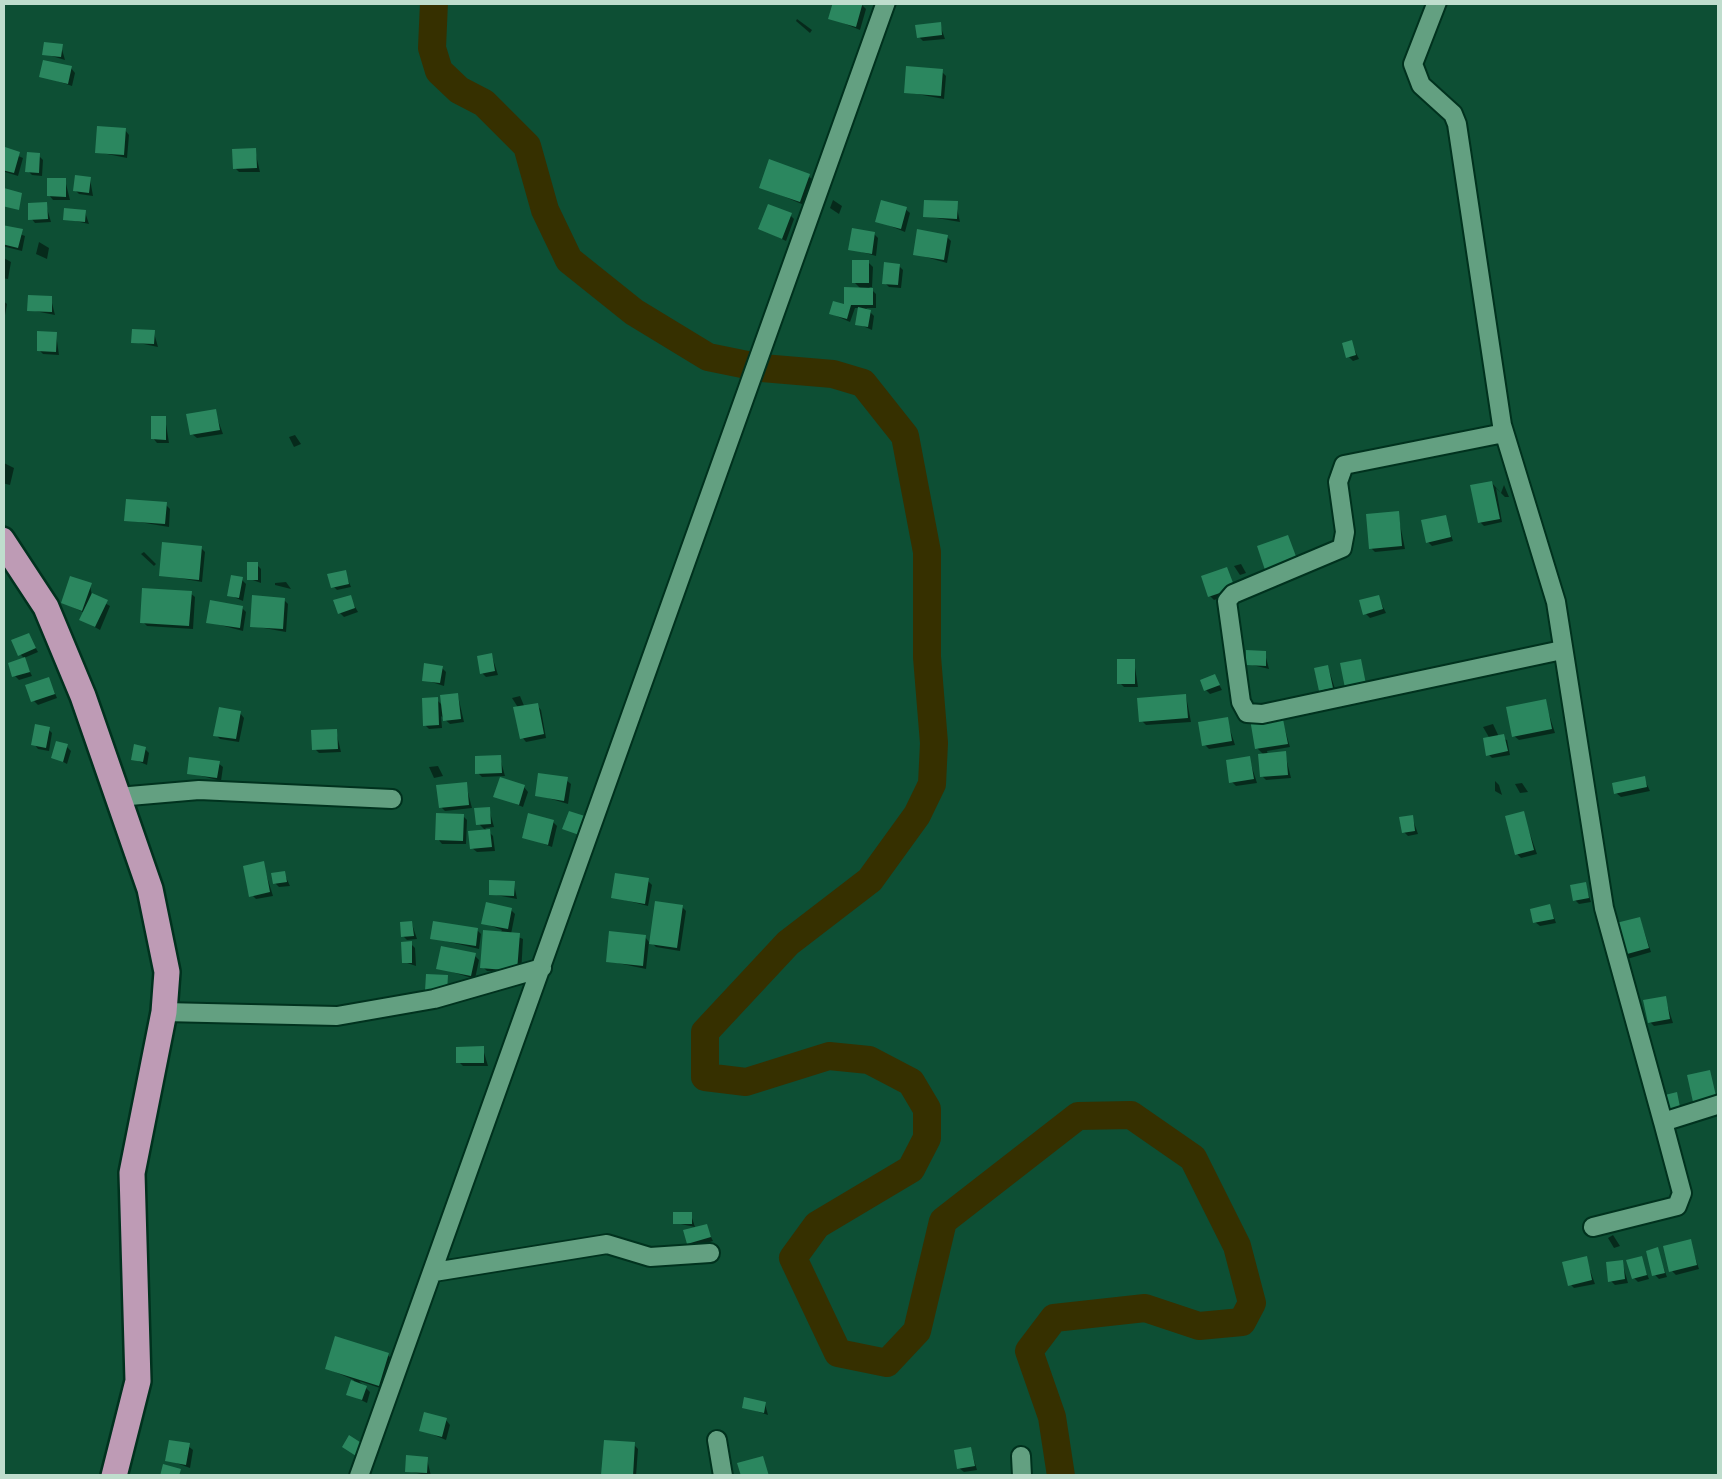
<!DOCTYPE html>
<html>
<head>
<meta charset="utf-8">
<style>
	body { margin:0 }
	#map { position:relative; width:1722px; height:1479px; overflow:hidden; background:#0d4f34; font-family:"DM Sans",sans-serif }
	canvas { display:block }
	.frame { position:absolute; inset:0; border:5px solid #bfddcd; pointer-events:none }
</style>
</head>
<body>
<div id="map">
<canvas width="1722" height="1479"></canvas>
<div class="frame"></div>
</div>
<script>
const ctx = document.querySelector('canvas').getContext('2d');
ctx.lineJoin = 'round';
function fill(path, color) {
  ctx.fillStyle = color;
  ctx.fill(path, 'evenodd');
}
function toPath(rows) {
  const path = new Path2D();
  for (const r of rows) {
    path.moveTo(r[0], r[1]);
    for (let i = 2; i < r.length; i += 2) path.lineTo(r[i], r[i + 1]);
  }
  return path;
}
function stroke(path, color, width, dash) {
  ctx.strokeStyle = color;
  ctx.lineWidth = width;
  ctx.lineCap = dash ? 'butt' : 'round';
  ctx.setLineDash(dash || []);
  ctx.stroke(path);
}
fill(toPath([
	[862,5,866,9,860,30,831,18],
	[797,19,812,30,810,33,796,21],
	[940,25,945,39,923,41,919,37],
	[61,46,65,60,45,54],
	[71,68,75,73,72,86,42,76],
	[942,72,946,76,944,99,906,92],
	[125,130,129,135,127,158,97,152],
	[2,149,23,158,18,176,2,171],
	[255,151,260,172,239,172,235,168],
	[39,156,43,160,42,176,32,175,28,171],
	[808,176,813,180,804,205,762,187],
	[90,179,93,196,79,194,75,190],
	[65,180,70,200,53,200,49,195],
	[833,200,842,206,839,214,830,208],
	[956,204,960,222,925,216],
	[46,205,51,222,35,223,31,218],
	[905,209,910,213,905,232,878,221],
	[85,212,89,224,66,219],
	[790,215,794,219,786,241,761,229],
	[2,227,25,236,22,251,2,246],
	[874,234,878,238,876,256,851,249],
	[947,237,951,241,947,263,915,254],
	[39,242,49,248,47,259,36,254],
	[2,257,11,262,8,279,2,278],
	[868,262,873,267,872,287,869,287,876,294,876,308,866,308,874,316,872,330,858,324,861,308,855,308,850,322,832,314,847,307,862,290,854,282],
	[899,266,903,270,901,288,889,287,885,283],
	[51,299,55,315,30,310],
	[2,300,7,304,4,321,2,321],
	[154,333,158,347,134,342],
	[56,334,59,355,43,354,39,350],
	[1351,343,1359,359,1353,361,1348,356],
	[215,412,223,434,197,438,192,434],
	[165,418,169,443,157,443,153,438],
	[295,435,301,444,294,447,289,437],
	[2,462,14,468,10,485,2,483],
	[1492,483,1501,493,1504,485,1509,497,1505,497,1496,488,1502,522,1484,526,1480,522],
	[166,505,170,509,169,527,127,520],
	[1398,514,1405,549,1375,552,1371,548],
	[1445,518,1453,541,1432,546,1428,542],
	[201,548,205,552,202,582,162,575],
	[144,552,156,564,154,566,141,554],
	[1241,564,1246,573,1240,575,1234,566],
	[257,565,261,569,261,583,250,579],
	[1226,570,1237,592,1214,600,1210,596],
	[345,573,351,587,337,590,333,586],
	[242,580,246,584,243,601,229,595],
	[286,582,291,589,275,585,275,583],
	[90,585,92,596,110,606,100,630,82,620,85,613,64,603],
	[190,593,195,597,193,629,147,626,143,622],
	[1378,597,1386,613,1370,618,1366,614],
	[350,598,358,612,344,617,340,613],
	[284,600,288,604,286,632,253,626],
	[242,608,246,612,243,631,209,622],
	[29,636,38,652,24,658,20,654],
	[1265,654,1269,669,1248,664],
	[492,656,498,675,486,677,482,673],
	[24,660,32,676,19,680,15,676],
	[1134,661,1138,687,1124,687,1120,683],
	[1328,667,1336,692,1326,694,1321,690],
	[442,668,446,672,444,686,425,680],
	[1215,677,1222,690,1210,694,1206,690],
	[49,680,57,698,38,705,34,701],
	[458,696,464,722,450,724,441,716,442,728,429,729,425,725,437,700,444,707],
	[520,696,525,708,537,705,541,710,546,738,526,742,522,737,519,709,512,698],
	[1186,696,1191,722,1146,725,1142,721],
	[1545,702,1555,733,1519,740,1514,736],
	[240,713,244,718,239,742,220,739,216,735],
	[1281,716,1290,747,1267,751,1268,755,1285,754,1291,778,1266,780,1262,776,1265,756,1257,748],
	[1227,720,1235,745,1209,749,1205,745],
	[1493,724,1499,737,1507,740,1510,755,1492,758,1488,754,1490,739,1483,727],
	[48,729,52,733,49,751,38,749,34,744],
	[336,731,341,752,319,753,315,749],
	[67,747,71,751,67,764,54,757],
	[145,749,149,753,147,765,133,759],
	[500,758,505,776,482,777,478,773],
	[1249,758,1257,783,1236,786,1232,782],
	[218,763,223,767,221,781,190,773],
	[438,766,443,776,434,778,429,767],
	[1644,778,1650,791,1621,797,1616,793],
	[566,780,571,784,568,804,538,795],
	[1495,781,1499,785,1502,795,1495,791],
	[1522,783,1528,792,1520,793,1515,784],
	[466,785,472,808,445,811,441,807],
	[524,787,528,792,523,807,496,796],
	[489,809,494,827,485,828,493,836,495,851,477,852,472,848,487,832,479,824],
	[1523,814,1537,854,1521,858,1517,854],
	[463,816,467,820,466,844,442,844,438,839],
	[1412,817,1418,834,1408,836,1404,832],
	[553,822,557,826,552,847,525,837],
	[263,864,273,896,256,899,252,895],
	[284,873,290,886,279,887,275,883],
	[648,881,652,885,648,906,613,897],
	[514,884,517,899,491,894],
	[1585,885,1591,902,1579,904,1575,900],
	[682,907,686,911,680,951,656,947,652,943],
	[1550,907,1556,923,1540,926,1535,922],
	[511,910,515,914,511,934,523,939,521,974,487,971,483,967,502,930,484,923],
	[1640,919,1651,952,1627,959,1623,954],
	[412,924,417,939,407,940,403,936],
	[477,930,481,934,479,949,433,938],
	[645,937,649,942,646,969,608,961],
	[411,944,415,948,416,966,404,962],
	[475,956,479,960,475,979,439,968],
	[1665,998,1673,1023,1654,1026,1650,1022],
	[483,1049,488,1066,463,1066,459,1062],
	[691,1215,695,1227,676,1223],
	[706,1227,713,1241,693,1247,689,1243],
	[1613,1235,1620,1246,1614,1248,1608,1238],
	[1690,1242,1699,1269,1676,1275,1671,1270],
	[1657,1250,1667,1277,1659,1279,1655,1275],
	[1586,1259,1595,1284,1574,1288,1570,1284],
	[1641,1259,1649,1279,1638,1282,1634,1278],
	[1622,1262,1628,1283,1615,1285,1610,1280],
	[388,1355,392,1360,383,1389,359,1381,370,1392,367,1403,349,1394,354,1380,328,1369],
	[765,1404,768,1415,744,1407],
	[446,1420,450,1425,446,1440,422,1430],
	[634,1445,638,1449,636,1476,606,1476],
	[188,1446,193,1450,190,1468,168,1460],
	[971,1450,977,1470,964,1472,959,1468],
	[427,1459,431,1476,407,1471]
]), '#0007');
stroke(toPath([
	[434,2,432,48,439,71,459,90,484,103,527,146,545,210,569,260,634,312,708,357,762,368,833,374,863,383,905,436,927,552,927,657,934,743,932,784,917,815,870,880,788,943,705,1032,705,1077,746,1082,829,1056,869,1060,911,1082,927,1109,927,1138,911,1169,817,1225,793,1258,838,1353,887,1363,917,1331,943,1221,1078,1116,1131,1115,1193,1158,1237,1246,1252,1303,1242,1322,1199,1326,1145,1308,1054,1318,1029,1351,1052,1417,1061,1476]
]), '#363000', 28);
fill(toPath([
	[833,2,863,2,856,27,828,19],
	[941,22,942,35,917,38,915,25],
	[44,42,63,44,61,57,42,55],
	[43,60,72,66,68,84,39,77],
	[906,66,943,69,941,96,904,93],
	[97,126,126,128,124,155,95,153],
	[2,146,20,152,14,173,2,170],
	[256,148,257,168,233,169,232,149],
	[27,152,40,153,39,173,25,172],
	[769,159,810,174,800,202,759,188],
	[75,175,91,177,89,193,73,191],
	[47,178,66,178,66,197,47,196],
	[4,188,22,193,19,210,2,206],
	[881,200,907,207,901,229,875,222],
	[924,200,958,201,957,219,923,217],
	[47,202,48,219,28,220,28,203],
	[768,204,792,213,782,239,758,229],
	[64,208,86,210,85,222,63,220],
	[2,225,23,229,18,248,2,244],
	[852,228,875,232,872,254,848,250],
	[917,229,948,235,944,260,913,255],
	[852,260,869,260,869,283,852,283],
	[884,262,900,264,898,285,882,284],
	[844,287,873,288,873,305,851,305,847,319,829,314,833,301,844,304],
	[28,295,52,296,52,312,27,311],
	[858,307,871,310,868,327,855,325],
	[132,329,155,330,154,344,131,343],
	[37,331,57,332,56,352,37,351],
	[1352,340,1356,355,1346,358,1342,343],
	[216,409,220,430,190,435,186,414],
	[151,416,166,416,166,440,151,439],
	[1492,481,1500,519,1478,523,1470,485],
	[126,499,167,502,165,524,124,521],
	[1399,511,1402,546,1369,549,1366,514],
	[1446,515,1451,537,1426,543,1421,520],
	[1288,535,1297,559,1265,570,1257,546],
	[162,542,202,546,199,580,159,576],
	[247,562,258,562,258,580,247,580],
	[1227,567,1235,588,1208,597,1201,576],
	[346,570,349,584,331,588,327,574],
	[231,575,243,577,239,598,227,596],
	[70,576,92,583,82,611,61,603],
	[142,588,192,591,189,626,140,623],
	[92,593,108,600,95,627,79,620],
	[252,595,285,598,283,629,250,627],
	[351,595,355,608,338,614,333,600],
	[1379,595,1383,609,1363,615,1359,600],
	[210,600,243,606,240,628,206,623],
	[29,633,36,648,18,656,11,640],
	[1246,650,1266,651,1266,666,1246,665],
	[492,653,495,671,480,674,477,656],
	[25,657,30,672,12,677,8,663],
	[1117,659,1135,659,1135,684,1117,684],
	[1361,659,1366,684,1345,688,1340,663],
	[424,663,443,666,440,683,422,681],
	[1328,665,1333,688,1319,691,1314,668],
	[1215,674,1220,685,1204,691,1200,680],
	[49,677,55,694,31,702,25,685],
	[458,693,461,719,443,721,440,695],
	[1186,694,1188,718,1139,722,1137,698],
	[438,697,439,725,423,726,422,698],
	[1546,699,1552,729,1512,737,1506,707],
	[538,703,544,734,520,739,513,707],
	[219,707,241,711,236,739,213,736],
	[1282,714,1288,744,1255,749,1250,719],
	[1228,717,1232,741,1202,746,1198,722],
	[35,724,50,727,46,748,31,745],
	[337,729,338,749,312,750,311,730],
	[1504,734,1508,751,1486,756,1483,738],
	[56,741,68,744,63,762,51,758],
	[134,744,146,747,143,762,131,760],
	[1286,751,1288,775,1260,777,1258,754],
	[501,755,502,773,475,774,475,756],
	[1250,756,1254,779,1229,783,1226,760],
	[189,757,220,761,217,778,187,774],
	[538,773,568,777,564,801,535,796],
	[1645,776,1647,787,1614,794,1612,783],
	[500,777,525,785,519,805,493,797],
	[467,782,469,805,439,808,436,785],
	[490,807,491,824,476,825,474,808],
	[569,811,588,817,582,836,562,829],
	[1524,811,1534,850,1515,855,1505,816],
	[436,813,464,814,463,841,435,840],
	[528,813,554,820,548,845,522,838],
	[1413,815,1415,831,1402,833,1399,817],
	[490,829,492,847,470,849,468,831],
	[264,861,270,892,249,897,243,866],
	[285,871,287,882,273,884,271,873],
	[615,873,649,878,645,904,611,898],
	[489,880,515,881,514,896,489,895],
	[1586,882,1589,898,1573,901,1570,885],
	[655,901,683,905,677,948,649,944],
	[486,902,512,908,508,929,481,924],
	[1550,904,1554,919,1533,923,1530,909],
	[1640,917,1649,948,1620,956,1612,924],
	[412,921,414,936,401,937,400,922],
	[433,921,478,928,476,946,430,939],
	[483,930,520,933,517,971,480,968],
	[609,931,646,935,643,966,606,962],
	[412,941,412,963,402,963,401,942],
	[441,946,476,953,471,976,436,969],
	[426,974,448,975,447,993,425,991],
	[1666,996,1670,1019,1648,1023,1643,1000],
	[484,1046,484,1063,456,1063,456,1047],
	[1710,1070,1716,1096,1693,1102,1687,1075],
	[1677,1092,1681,1112,1670,1114,1665,1095],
	[673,1212,692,1212,692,1224,673,1224],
	[707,1224,711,1237,687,1244,683,1230],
	[1691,1239,1697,1265,1669,1272,1663,1246],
	[1658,1247,1665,1273,1652,1276,1646,1251],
	[1587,1256,1592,1280,1568,1286,1562,1262],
	[1642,1256,1647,1275,1632,1279,1626,1260],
	[1623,1260,1625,1279,1608,1282,1606,1262],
	[335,1336,389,1353,379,1386,325,1369],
	[351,1380,367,1386,362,1400,346,1395],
	[744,1397,766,1402,764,1413,742,1408],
	[424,1412,447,1418,442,1437,419,1431],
	[349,1435,363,1444,356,1456,342,1447],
	[169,1440,190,1443,186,1465,165,1461],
	[604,1440,635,1442,633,1476,601,1475],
	[971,1447,975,1466,957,1469,954,1450],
	[406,1455,428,1457,427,1473,405,1472],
	[763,1456,769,1476,741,1476,737,1463],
	[163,1464,181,1469,179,1476,160,1476]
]), '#2b875f');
const minor = toPath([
	[1437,2,1413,64,1421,85,1453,114,1457,124,1502,425,1556,602,1604,908,1663,1122,1720,1104],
	[1504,433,1344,465,1338,482,1345,532,1342,548,1233,594,1227,601,1241,702,1247,713,1262,714,1562,650],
	[118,797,199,790,392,799],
	[164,1012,337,1016,434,999,542,968],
	[1593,1227,1677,1206,1682,1193,1663,1122],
	[434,1272,607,1244,650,1257,710,1253],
	[717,1440,723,1476],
	[1021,1456,1022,1476],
	[359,1476,886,2]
]);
const major = toPath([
	[2,540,46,607,83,696,150,889,167,972,164,1012,132,1173,138,1381,114,1476]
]);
stroke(minor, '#00321e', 22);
stroke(major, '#00321e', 30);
stroke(minor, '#63a081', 18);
stroke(major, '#be9bb5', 25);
</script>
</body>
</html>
